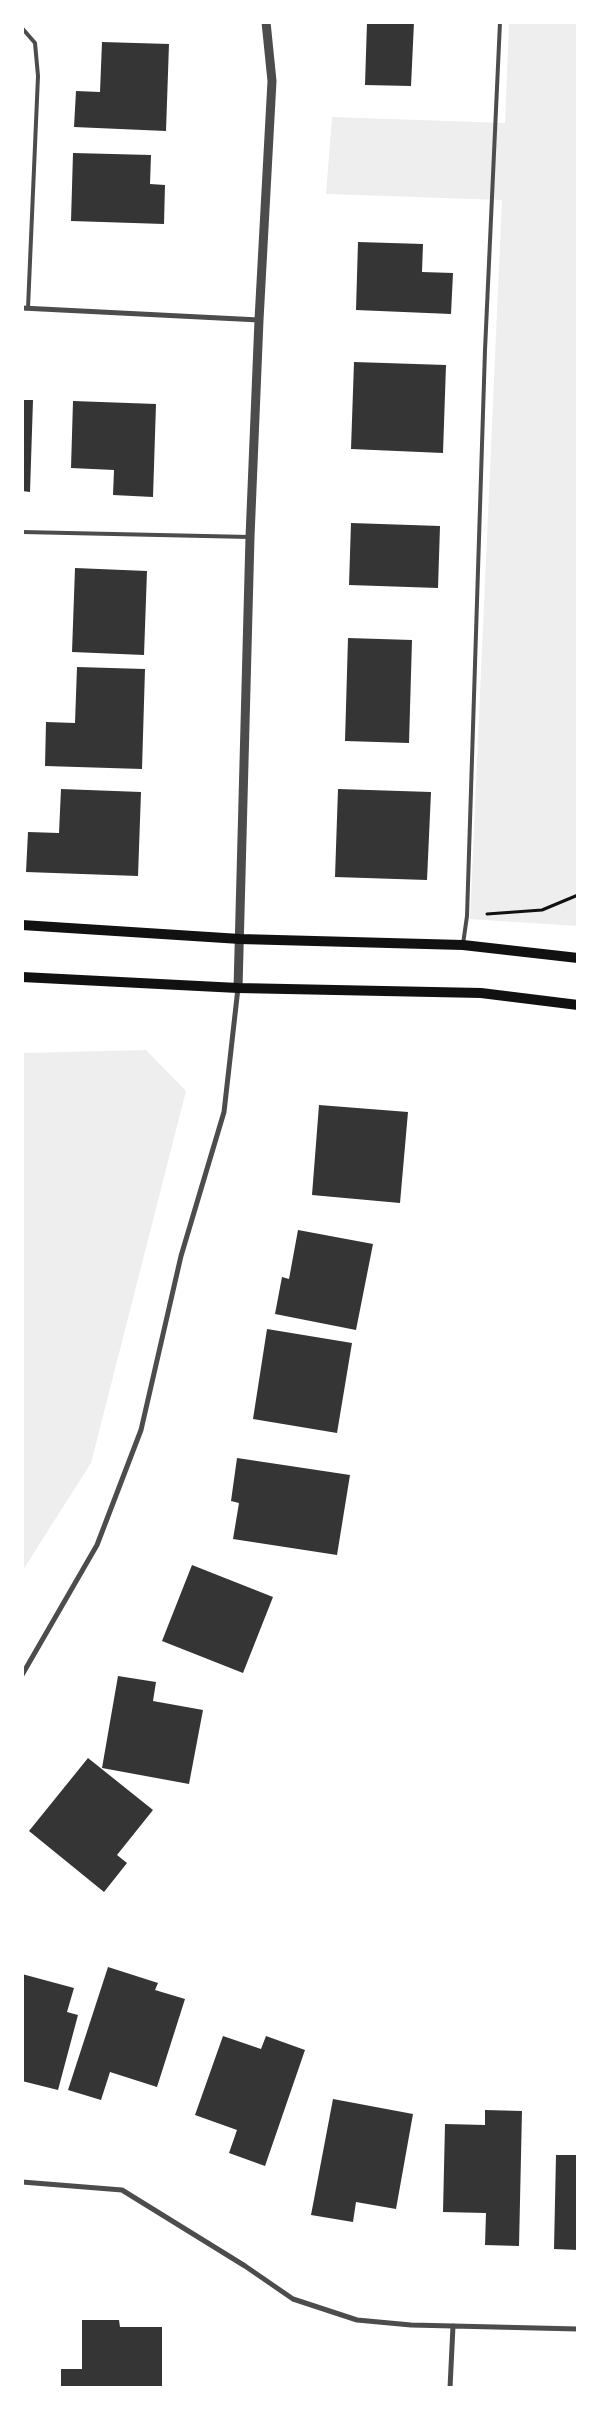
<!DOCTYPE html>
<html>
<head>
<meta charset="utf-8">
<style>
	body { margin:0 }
	#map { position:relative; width:600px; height:2410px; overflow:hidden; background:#fff; font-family:"Archivo Narrow",sans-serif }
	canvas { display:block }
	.frame { position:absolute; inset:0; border:24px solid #fff; pointer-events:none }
</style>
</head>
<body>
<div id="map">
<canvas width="600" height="2410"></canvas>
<div class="frame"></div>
</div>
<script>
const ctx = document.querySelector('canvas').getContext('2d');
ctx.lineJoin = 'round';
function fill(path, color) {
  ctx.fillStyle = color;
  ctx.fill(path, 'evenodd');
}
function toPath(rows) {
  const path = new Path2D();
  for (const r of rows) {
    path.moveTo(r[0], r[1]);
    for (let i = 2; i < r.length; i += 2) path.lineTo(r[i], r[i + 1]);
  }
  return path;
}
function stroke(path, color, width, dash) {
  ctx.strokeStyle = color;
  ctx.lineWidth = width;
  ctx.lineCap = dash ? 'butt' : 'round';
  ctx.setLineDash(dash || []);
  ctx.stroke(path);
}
fill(toPath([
	[509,23,577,23,577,926,470,919,502,200,326,194,332,117,505,123],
	[146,1050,186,1091,91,1463,23,1570,23,1053]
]), '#eee');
fill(toPath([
	[367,22,414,22,411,86,365,85],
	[102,42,169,44,166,131,74,127,76,91,100,92],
	[73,153,151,155,150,184,165,185,164,224,71,221],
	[358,242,423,244,422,272,453,273,451,314,356,310],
	[354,362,446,365,443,453,351,449],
	[22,400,33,400,30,492,22,491],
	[73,401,156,404,153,497,113,495,114,470,71,468],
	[351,523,440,526,438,588,349,585],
	[75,568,147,571,144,655,72,652],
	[348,638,412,640,409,743,345,741],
	[77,667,145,669,142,769,45,766,46,722,75,723],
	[61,789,141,792,138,876,26,872,28,832,59,833],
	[338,789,431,792,427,880,335,877],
	[319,1105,408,1112,400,1203,312,1195],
	[298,1230,373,1244,356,1330,275,1314,282,1277,289,1279],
	[267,1329,352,1343,337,1433,253,1419],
	[237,1458,350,1475,337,1555,233,1539,239,1503,231,1501],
	[192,1565,273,1597,243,1673,162,1641],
	[118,1676,156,1682,153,1701,203,1710,189,1784,102,1768],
	[88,1758,153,1810,117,1855,127,1863,104,1892,29,1831],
	[108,1967,158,1983,155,1990,185,1999,157,2087,110,2072,101,2100,68,2090],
	[22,1974,74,1988,67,2012,78,2015,58,2090,22,2081],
	[223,2036,261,2049,266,2036,305,2050,265,2166,229,2153,237,2130,195,2115],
	[333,2099,413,2114,396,2209,356,2202,353,2222,311,2215],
	[485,2110,522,2111,519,2246,485,2245,486,2213,443,2212,445,2124,485,2125],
	[556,2155,578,2155,578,2250,554,2249],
	[82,2320,119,2320,120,2327,162,2327,162,2388,61,2388,61,2369,82,2369]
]), '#353535');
stroke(toPath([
	[487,914,542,910,578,895]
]), '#111', 3);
stroke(toPath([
	[22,28,35,43,38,76,28,308],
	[22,532,250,537],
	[463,944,467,916,485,350,500,22]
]), '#4c4c4c', 4);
stroke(toPath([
	[22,308,259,320],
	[22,1675,97,1545,141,1430,181,1256,224,1112,238,988],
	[22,2182,122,2190,245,2266,293,2299,357,2320,411,2325,578,2329],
	[450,2388,453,2326]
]), '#4c4c4c', 5);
stroke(toPath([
	[238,988,250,537,259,320,272,81,266,22]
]), '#4c4c4c', 9);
stroke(toPath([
	[22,925,240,939,463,945,578,958],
	[22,977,238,988,481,993,578,1005]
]), '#111', 10);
</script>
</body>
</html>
